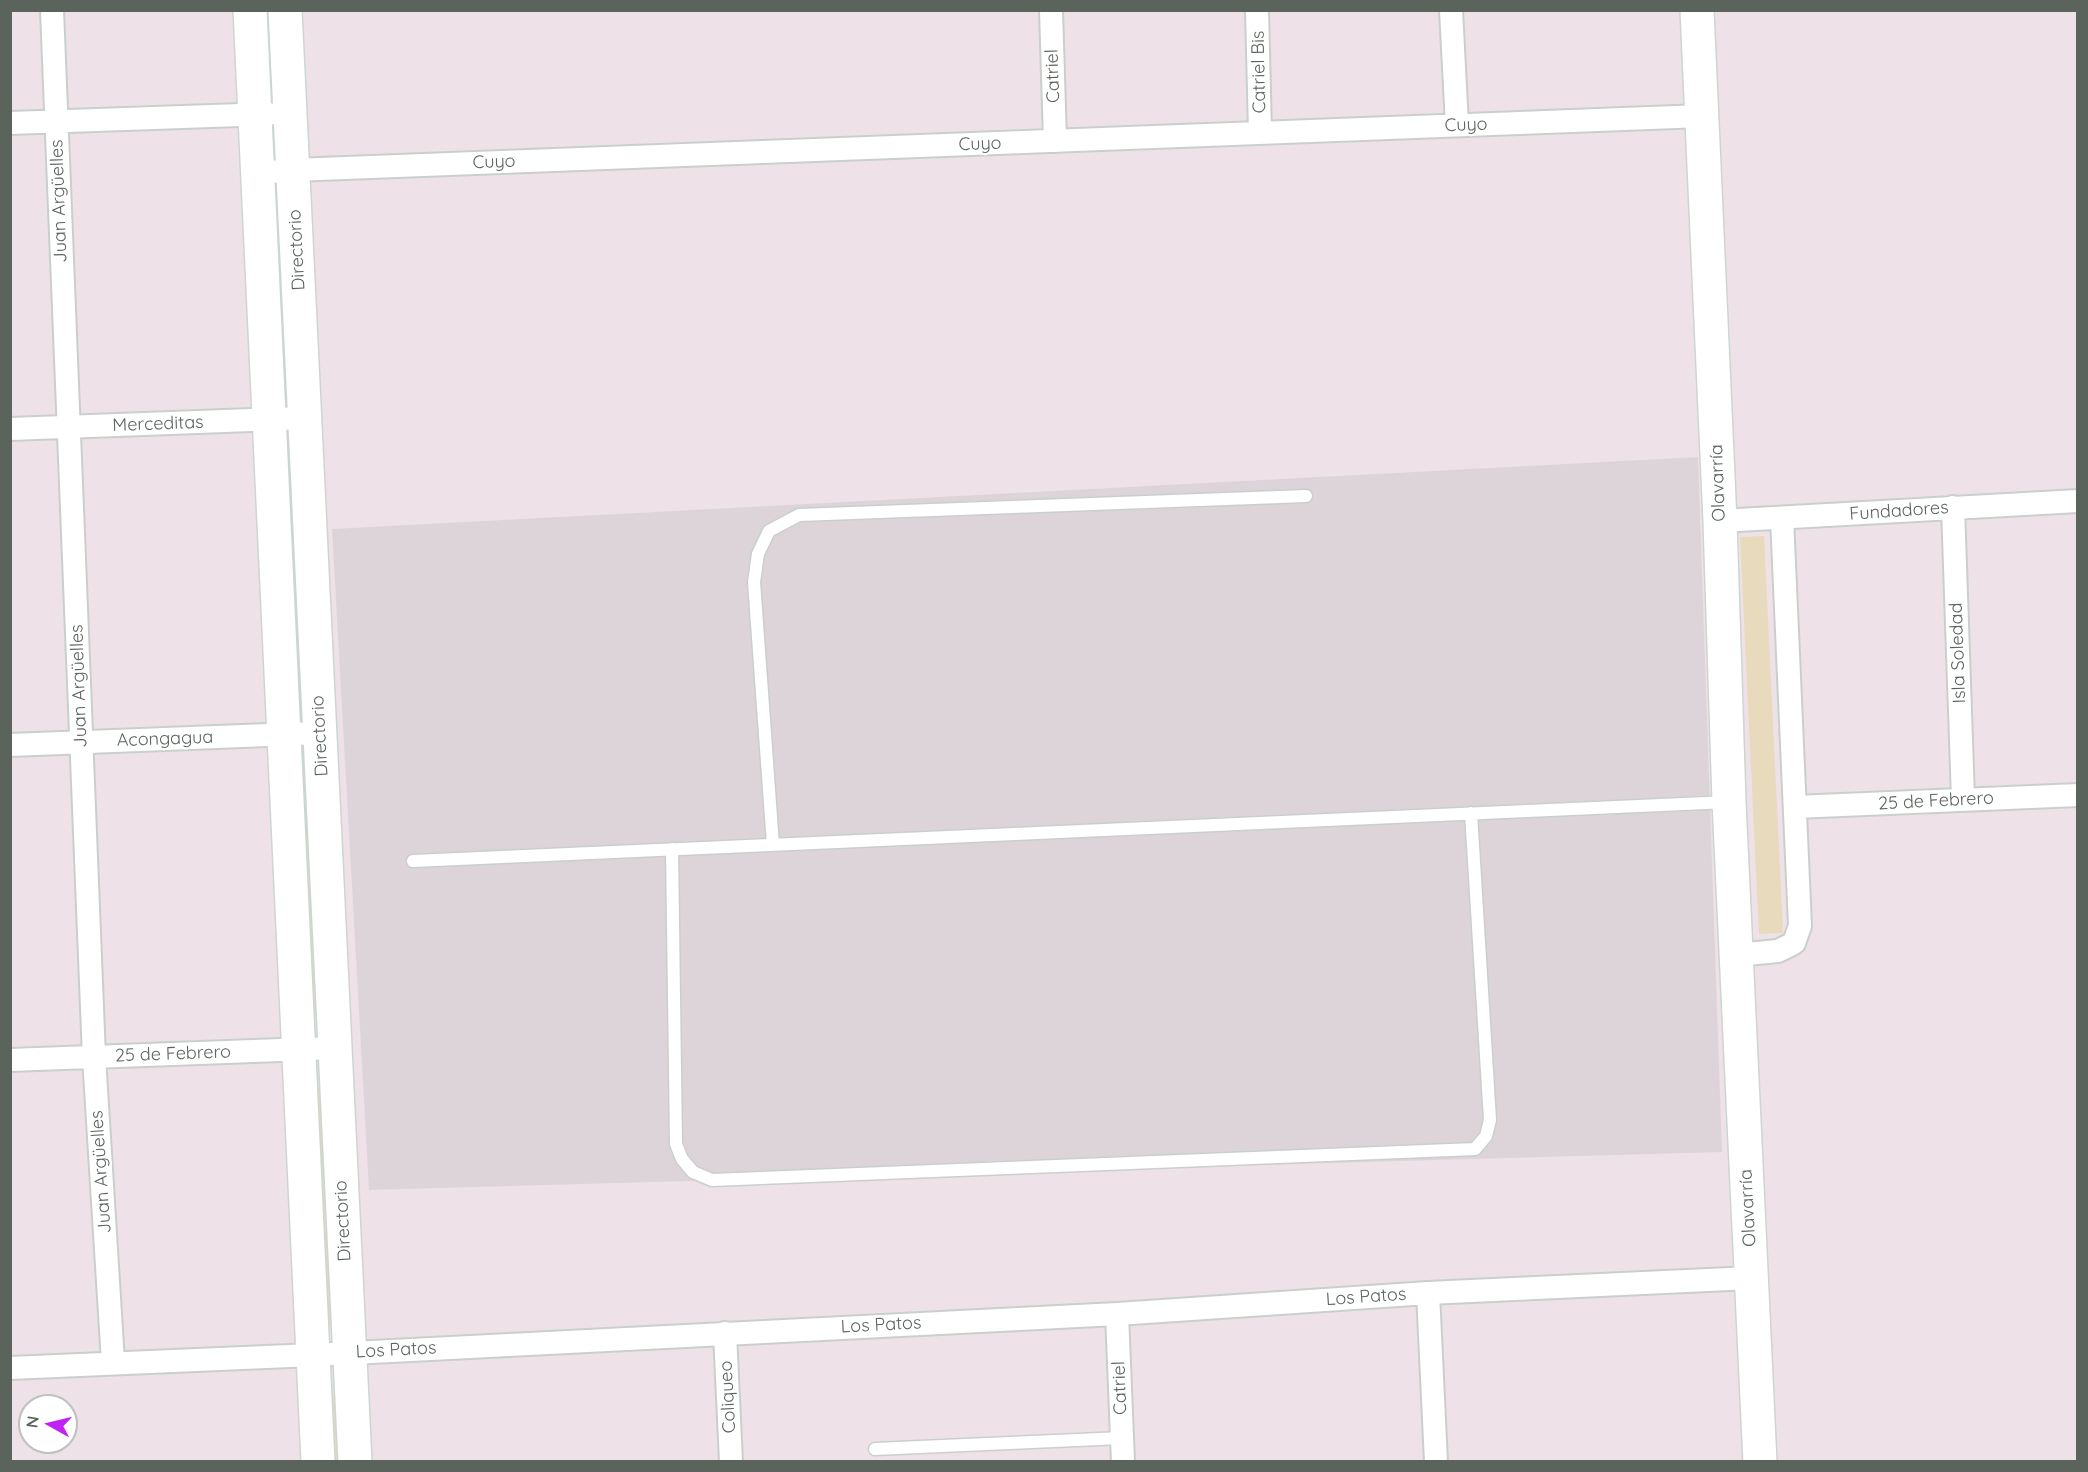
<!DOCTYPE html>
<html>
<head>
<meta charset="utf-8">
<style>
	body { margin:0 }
	#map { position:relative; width:2088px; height:1472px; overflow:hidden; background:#eee2e8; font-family:Quicksand,sans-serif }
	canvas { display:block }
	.frame { position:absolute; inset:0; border:12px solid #5a645c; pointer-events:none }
	.north { position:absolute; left:18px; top:1394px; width:60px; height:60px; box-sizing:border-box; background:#fff; border:2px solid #bdc1be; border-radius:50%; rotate:278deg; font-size:16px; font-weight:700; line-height:24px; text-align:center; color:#5a645c }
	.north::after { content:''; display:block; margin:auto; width:21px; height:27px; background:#c121f5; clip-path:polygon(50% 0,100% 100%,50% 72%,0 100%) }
</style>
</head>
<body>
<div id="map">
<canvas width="2088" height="1472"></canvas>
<div class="frame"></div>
<div class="north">N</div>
</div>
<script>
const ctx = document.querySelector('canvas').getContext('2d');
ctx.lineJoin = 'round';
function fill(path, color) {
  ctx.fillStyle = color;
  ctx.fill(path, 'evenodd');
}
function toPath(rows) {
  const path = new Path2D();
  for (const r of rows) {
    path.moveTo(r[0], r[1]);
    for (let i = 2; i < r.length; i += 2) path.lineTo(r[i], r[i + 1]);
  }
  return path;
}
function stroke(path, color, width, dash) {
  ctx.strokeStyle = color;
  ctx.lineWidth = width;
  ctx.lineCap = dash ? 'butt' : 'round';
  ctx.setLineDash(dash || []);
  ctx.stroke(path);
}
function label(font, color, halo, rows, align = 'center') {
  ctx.font = font + ' Quicksand,sans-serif';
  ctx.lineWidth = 4.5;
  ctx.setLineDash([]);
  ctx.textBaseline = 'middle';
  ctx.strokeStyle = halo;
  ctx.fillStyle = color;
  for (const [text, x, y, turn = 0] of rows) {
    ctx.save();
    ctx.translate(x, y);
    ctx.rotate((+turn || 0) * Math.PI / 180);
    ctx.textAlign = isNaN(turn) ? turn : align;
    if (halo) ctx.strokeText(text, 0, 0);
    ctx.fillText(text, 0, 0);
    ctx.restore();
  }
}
fill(toPath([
	[1698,457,1722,1152,369,1190,332,529]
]), '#ddd4d9');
fill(toPath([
	[281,182,294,392,287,392,273,183],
	[289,461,297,461,304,700,296,701],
	[1764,536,1783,933,1759,934,1740,537],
	[305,768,321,1015,313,1016,298,769],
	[317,1089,325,1089,335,1325,328,1325],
	[338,1395,341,1461,333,1461,330,1396]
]), '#e8dabc');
const lane = toPath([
	[773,845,754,582,758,554,769,531,799,515,1306,496],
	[672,849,676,1144,682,1159,693,1172,712,1180,1475,1149,1486,1136,1490,1120,1471,813],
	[413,861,1728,802],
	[875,1449,1122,1438]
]);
const street = toPath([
	[52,10,94,1057,113,1362],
	[1051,10,1055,141],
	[1257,10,1260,133],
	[1451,10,1457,125],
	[10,123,269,114],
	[258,173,293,170,1702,116],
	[10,429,305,418],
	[1953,507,1963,799],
	[1720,521,2078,501],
	[10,745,320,733],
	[1795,807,2078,795],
	[1736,955,1778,951,1794,943,1800,926,1782,518],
	[10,1060,335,1048],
	[1428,1293,1436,1462],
	[1117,1314,1123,1462],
	[725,1333,731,1462],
	[10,1368,313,1355,1117,1314,1428,1293,1751,1278]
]);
const secondary = toPath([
	[250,10,318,1462],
	[285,10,355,1462],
	[1697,10,1720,521,1729,802,1760,1462]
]);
stroke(lane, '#c9d0cb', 15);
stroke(street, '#c9d0cb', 26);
stroke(secondary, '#ccd6cf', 36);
stroke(lane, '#fff', 12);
stroke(street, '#fff', 22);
stroke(secondary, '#fff', 33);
label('18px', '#5a645c', '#fff', [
	["Catriel Bis",1259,72,-91],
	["Catriel",1053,76,-92],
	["Cuyo",1466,125,-2],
	["Cuyo",980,144,-2],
	["Cuyo",494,162,-2],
	["Juan Argüelles",59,201,-92],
	["Directorio",297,250,-93],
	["Merceditas",158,424,-2],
	["Olavarría",1718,483,-92],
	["Fundadores",1899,511,-4],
	["Isla Soledad",1958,653,-92],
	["Juan Argüelles",79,686,-92],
	["Directorio",320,736,-93],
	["Acongagua",165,739,-2],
	["25 de Febrero",1936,801,-3],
	["25 de Febrero",173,1054,-2],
	["Juan Argüelles",101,1172,-94],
	["Olavarría",1748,1208,-93],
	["Directorio",343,1221,-93],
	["Los Patos",1366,1297,-4],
	["Los Patos",881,1325,-3],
	["Los Patos",396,1350,-3],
	["Catriel",1120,1388,-92],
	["Coliqueo",728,1397,-93]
]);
</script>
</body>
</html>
